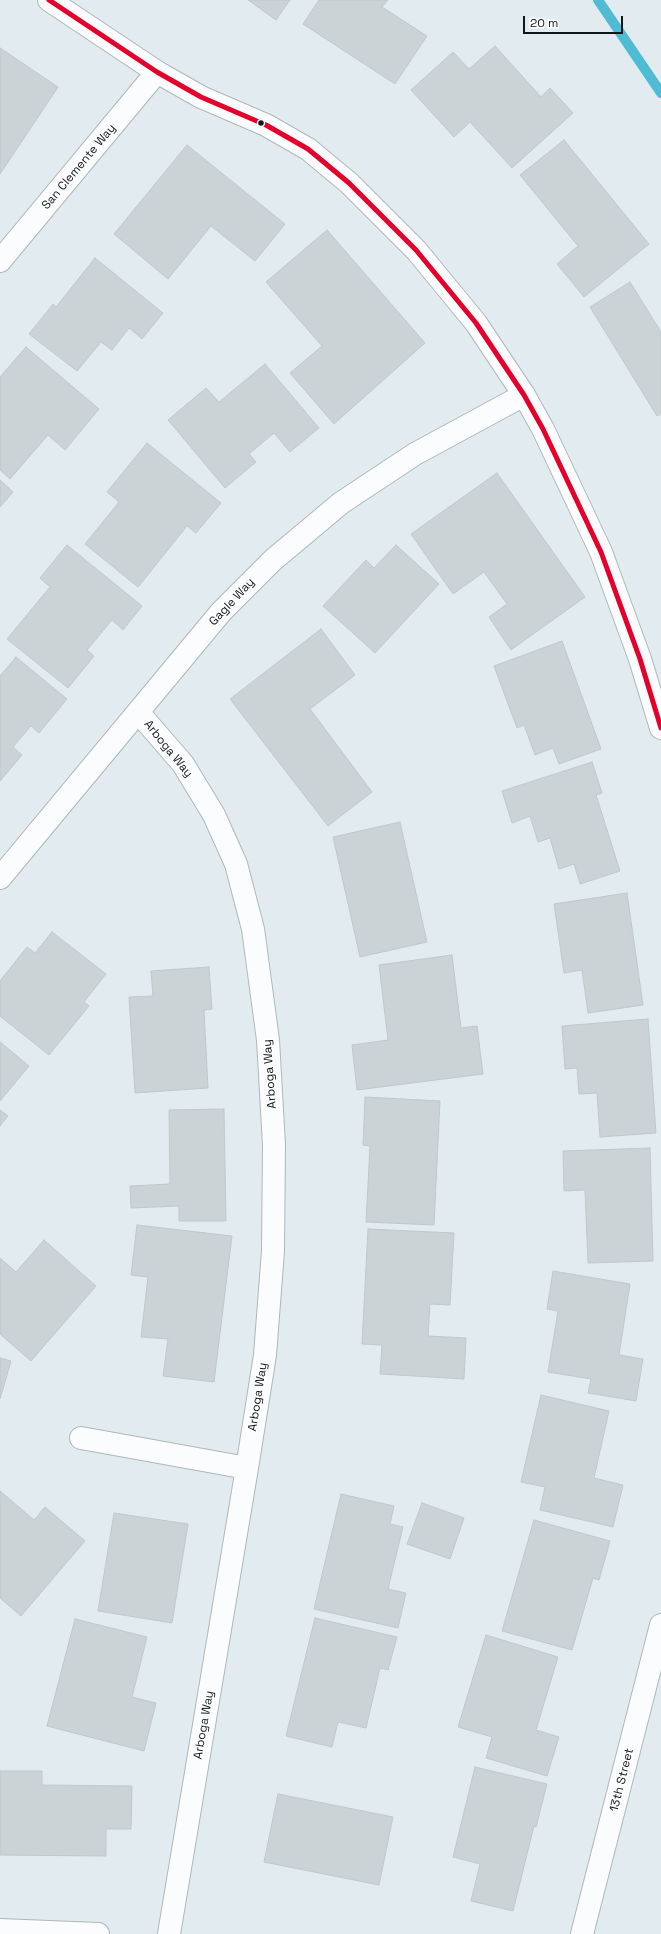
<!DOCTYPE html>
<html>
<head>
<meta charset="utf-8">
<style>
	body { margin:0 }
	#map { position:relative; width:661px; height:1934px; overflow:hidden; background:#e2ecf0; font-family:"Space Grotesk",sans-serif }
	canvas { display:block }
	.scale { position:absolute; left:523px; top:16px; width:100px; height:18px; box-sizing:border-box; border:2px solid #101719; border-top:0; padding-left:5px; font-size:12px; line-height:14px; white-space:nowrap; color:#101719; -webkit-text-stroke:3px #fff; paint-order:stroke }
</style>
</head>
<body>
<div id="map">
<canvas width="661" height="1934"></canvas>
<div class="scale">20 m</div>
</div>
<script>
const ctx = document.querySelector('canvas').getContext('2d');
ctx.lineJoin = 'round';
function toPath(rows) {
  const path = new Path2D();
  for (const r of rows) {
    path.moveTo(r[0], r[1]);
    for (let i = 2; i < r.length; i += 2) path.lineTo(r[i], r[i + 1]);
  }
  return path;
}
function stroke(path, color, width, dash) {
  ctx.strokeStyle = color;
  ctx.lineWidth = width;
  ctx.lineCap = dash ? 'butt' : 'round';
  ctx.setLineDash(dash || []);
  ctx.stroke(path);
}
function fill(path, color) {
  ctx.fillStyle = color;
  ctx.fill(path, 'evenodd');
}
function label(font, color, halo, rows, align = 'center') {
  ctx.font = font + ' "Space Grotesk",sans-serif';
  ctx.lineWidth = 3;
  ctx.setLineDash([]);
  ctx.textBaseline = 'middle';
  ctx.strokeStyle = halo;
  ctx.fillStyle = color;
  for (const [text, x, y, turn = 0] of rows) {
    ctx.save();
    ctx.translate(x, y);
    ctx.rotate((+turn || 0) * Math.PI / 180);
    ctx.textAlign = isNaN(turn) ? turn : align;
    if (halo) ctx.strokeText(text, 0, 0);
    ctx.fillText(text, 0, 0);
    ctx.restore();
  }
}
stroke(toPath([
	[598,0,661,93]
]), '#50bcd3', 10);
const building = toPath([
	[248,0,290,0,276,20,248,0],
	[319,0,388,0,382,7,427,36,395,84,303,24,319,0],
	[495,46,541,97,550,88,573,113,512,168,470,122,454,137,411,90,453,52,469,69,495,46],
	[0,48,58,87,0,174,0,48],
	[564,140,649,244,584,297,557,264,578,246,520,175,564,140],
	[187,145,285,224,255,261,211,226,168,279,114,234,187,145],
	[327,230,425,343,334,424,290,373,322,346,266,282,327,230],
	[95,258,163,313,142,339,129,328,112,350,101,342,77,371,29,334,53,304,56,307,95,258],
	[630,282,661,332,661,414,657,416,590,307,630,282],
	[26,347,99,409,65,450,48,435,10,479,0,470,0,377,26,347],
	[265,364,319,428,290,452,274,433,249,454,256,462,225,488,168,420,206,388,219,402,265,364],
	[147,443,221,503,196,533,187,526,138,587,85,544,119,502,107,492,147,443],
	[497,473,585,597,511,650,489,617,507,604,484,572,453,594,411,534,497,473],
	[0,480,13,492,0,507,0,480],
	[67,545,142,606,123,630,112,620,87,650,94,656,68,688,7,639,50,587,40,578,67,545],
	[396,545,439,584,375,653,323,606,366,560,374,568,396,545],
	[321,629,355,675,310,709,372,792,328,826,230,699,321,629],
	[562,641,601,749,559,764,553,748,535,755,524,725,517,728,494,666,562,641],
	[16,657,67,699,39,733,31,726,13,747,22,755,0,781,0,676,16,657],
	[592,762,602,793,596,795,620,871,580,884,574,864,559,869,550,838,538,842,530,816,512,823,502,791,592,762],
	[400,822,427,942,360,957,333,837,400,822],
	[627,893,643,1005,588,1013,582,970,564,973,554,904,627,893],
	[52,932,106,974,84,1002,89,1006,49,1055,0,1016,0,981,27,947,35,953,52,932],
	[452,955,461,1028,477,1026,483,1074,357,1090,352,1045,388,1040,379,965,452,955],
	[209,967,212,1009,204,1010,208,1088,135,1093,129,997,153,996,151,971,209,967],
	[648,1019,656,1133,600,1137,597,1093,579,1094,577,1068,565,1069,562,1026,648,1019],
	[0,1042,29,1066,0,1101,0,1042],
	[365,1097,440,1101,434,1225,366,1222,370,1146,363,1145,365,1097],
	[224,1109,226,1221,179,1221,179,1206,131,1208,130,1186,170,1184,169,1110,224,1109],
	[0,1110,8,1116,0,1126,0,1110],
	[650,1148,653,1261,588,1263,585,1190,564,1191,563,1151,650,1148],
	[137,1225,232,1236,214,1382,163,1376,168,1339,141,1337,148,1277,131,1275,137,1225],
	[368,1229,454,1233,450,1305,430,1304,428,1336,466,1338,464,1379,380,1374,382,1345,362,1344,368,1229],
	[44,1240,96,1286,31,1361,0,1334,0,1258,16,1272,44,1240],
	[553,1271,630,1284,619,1355,643,1359,636,1401,588,1393,591,1379,548,1372,558,1311,547,1309,553,1271],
	[0,1358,11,1361,0,1399,0,1358],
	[541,1395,609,1411,594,1478,623,1485,613,1527,540,1510,545,1487,521,1482,541,1395],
	[0,1491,34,1520,45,1507,85,1541,21,1616,0,1598,0,1491],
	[341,1494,394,1506,390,1524,403,1527,388,1589,406,1593,398,1628,314,1609,341,1494],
	[422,1503,464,1518,450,1559,407,1544,422,1503],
	[114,1513,188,1524,172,1623,98,1611,114,1513],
	[534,1520,610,1541,599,1580,593,1578,572,1650,502,1631,534,1520],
	[315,1618,397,1637,388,1670,380,1668,366,1728,338,1722,332,1747,286,1736,315,1618],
	[75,1619,147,1637,132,1697,156,1703,144,1751,47,1726,75,1619],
	[486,1635,558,1657,536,1730,559,1737,547,1776,486,1758,492,1737,458,1727,486,1635],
	[475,1767,547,1784,536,1827,534,1826,513,1911,471,1901,480,1864,453,1857,475,1767],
	[0,1771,42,1771,42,1785,132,1786,131,1829,106,1829,106,1856,0,1855,0,1771],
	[278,1794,393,1817,379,1885,264,1862,278,1794]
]);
fill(building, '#cbd3d6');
stroke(building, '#bfc8cb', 1);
const street = toPath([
	[0,261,157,72],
	[138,712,183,764,214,815,236,864,253,929,268,1040,274,1145,273,1251,265,1355,247,1468,169,1934],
	[0,878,221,612,273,560,341,503,415,454,524,395],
	[81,1438,247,1468],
	[0,1930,98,1934]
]);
const secondary = toPath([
	[49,0,157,72,201,97,266,125,308,149,349,183,416,250,476,323,524,395,543,429,601,552,640,659,661,728],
	[582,1934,661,1625]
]);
stroke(street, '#afb7ba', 24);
stroke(secondary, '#afb7ba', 24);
stroke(street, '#fbfcfd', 22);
stroke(secondary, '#fbfcfd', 22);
stroke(toPath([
	[49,0,157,72,201,97,266,125,308,149,349,183,416,250,476,323,524,395,543,429,601,552,640,659,661,728]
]), '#e4002b', 5);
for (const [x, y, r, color] of [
	[261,123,3.5,"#101719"]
]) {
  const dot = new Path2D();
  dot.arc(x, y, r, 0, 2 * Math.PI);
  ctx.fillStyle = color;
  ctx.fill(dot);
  stroke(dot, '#fff', 1.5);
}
label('12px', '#101719', '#fff', [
	["San Clemente Way",79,167,-50],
	["Gagle Way",232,602,-47],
	["Arboga Way",168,749,51],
	["Arboga Way",270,1074,-94],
	["Arboga Way",258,1397,-81],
	["Arboga Way",204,1725,-80],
	["13th Street",622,1780,-76]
]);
</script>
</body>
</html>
